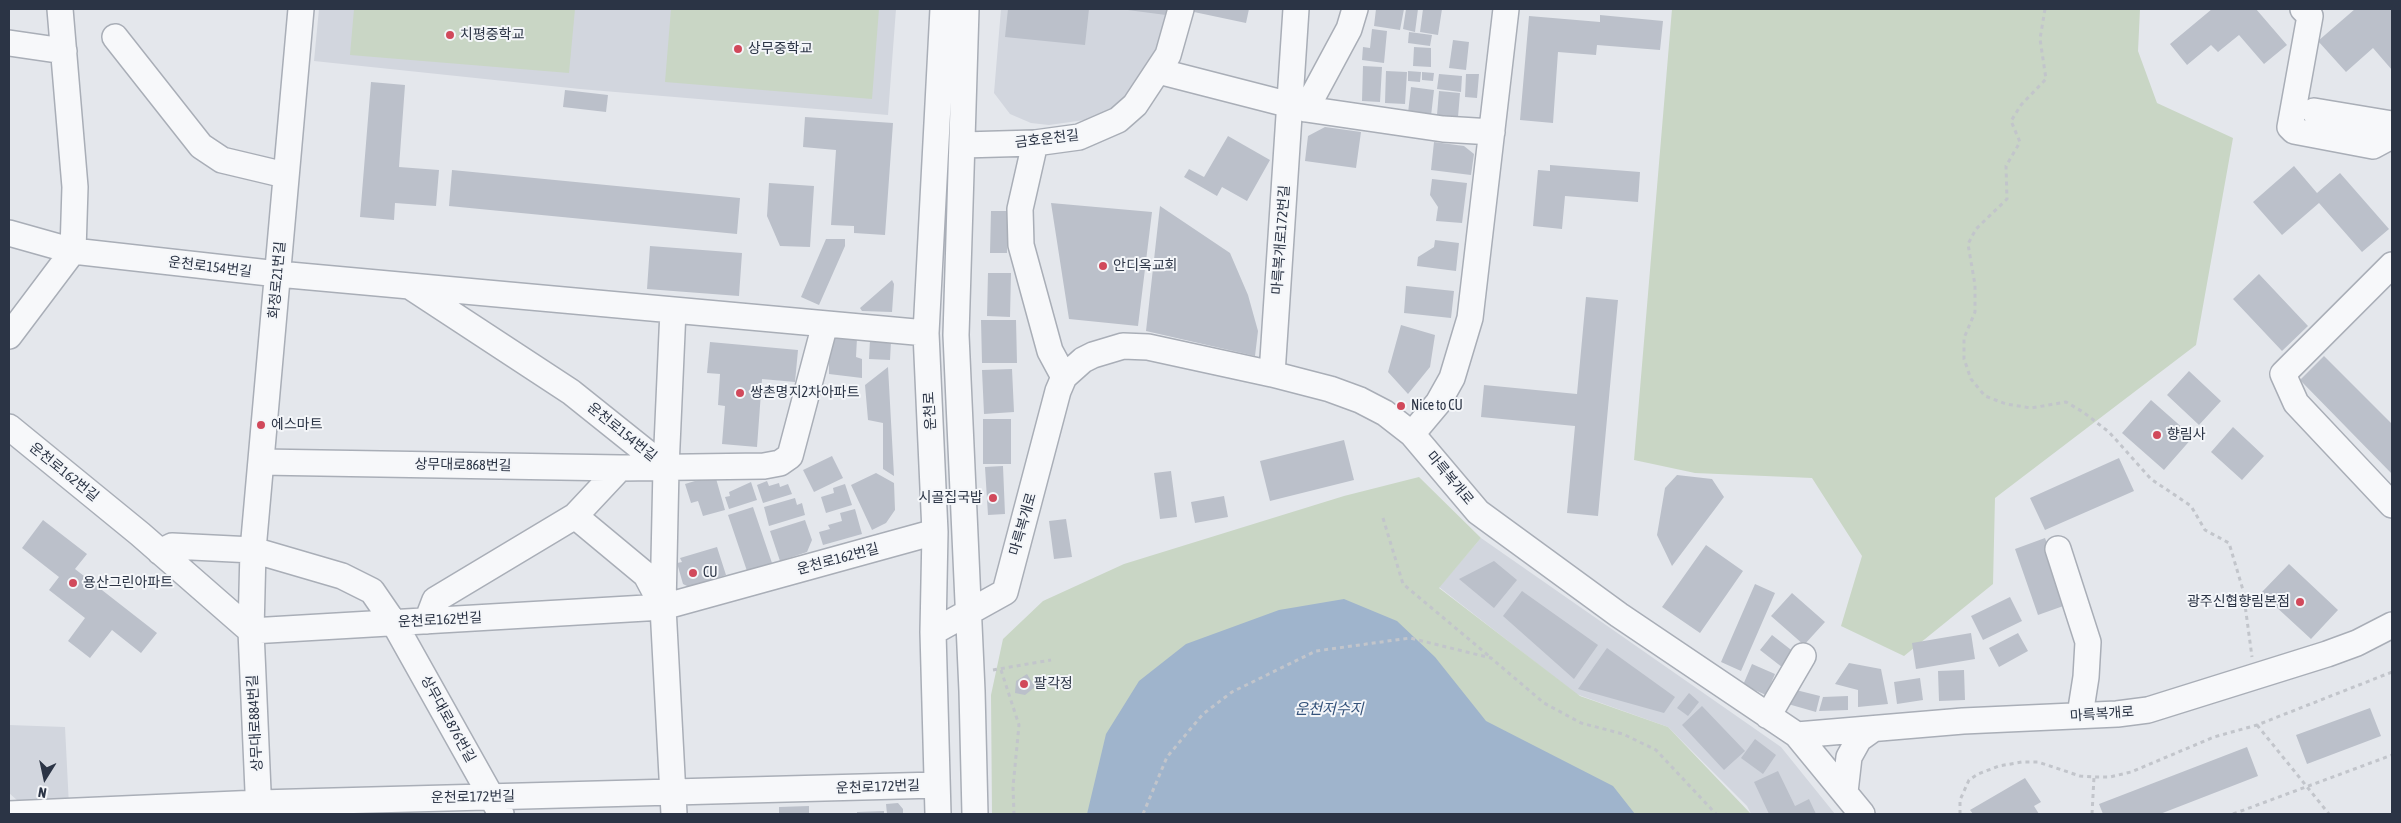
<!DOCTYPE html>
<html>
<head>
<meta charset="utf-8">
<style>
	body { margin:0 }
	#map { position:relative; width:2401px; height:823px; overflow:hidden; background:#e4e7ec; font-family:"Asap Condensed",sans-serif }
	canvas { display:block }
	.frame { position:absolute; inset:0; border:10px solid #2b3445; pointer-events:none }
	.north { position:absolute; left:20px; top:753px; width:50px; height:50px; -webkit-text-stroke:4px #f4f6f9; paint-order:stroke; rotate:190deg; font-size:14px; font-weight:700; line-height:20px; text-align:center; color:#2b3445 }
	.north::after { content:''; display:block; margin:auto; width:18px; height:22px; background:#2b3445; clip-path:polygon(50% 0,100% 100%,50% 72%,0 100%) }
</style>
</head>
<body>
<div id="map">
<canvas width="2401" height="823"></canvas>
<div class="frame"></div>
<div class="north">N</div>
</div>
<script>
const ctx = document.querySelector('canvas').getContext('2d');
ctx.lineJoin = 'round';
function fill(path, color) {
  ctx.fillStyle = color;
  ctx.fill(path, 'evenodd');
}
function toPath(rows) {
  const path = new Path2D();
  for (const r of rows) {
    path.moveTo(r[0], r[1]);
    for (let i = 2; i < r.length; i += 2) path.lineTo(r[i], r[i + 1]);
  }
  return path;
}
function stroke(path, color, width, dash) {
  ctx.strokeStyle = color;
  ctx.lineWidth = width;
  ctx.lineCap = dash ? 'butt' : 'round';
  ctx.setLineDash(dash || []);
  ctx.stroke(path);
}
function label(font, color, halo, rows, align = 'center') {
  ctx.font = font + ' "Asap Condensed","Noto Sans KR",sans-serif';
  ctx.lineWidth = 4;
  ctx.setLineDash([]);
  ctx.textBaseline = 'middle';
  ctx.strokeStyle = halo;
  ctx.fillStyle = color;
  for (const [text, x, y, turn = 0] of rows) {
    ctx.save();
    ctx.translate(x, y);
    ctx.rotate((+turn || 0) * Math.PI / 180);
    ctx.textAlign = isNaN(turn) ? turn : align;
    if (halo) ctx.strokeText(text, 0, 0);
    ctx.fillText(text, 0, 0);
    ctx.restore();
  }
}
fill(toPath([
	[319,9,896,9,888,115,580,89,314,61],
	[1001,9,1172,9,1159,50,1126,104,1099,118,1049,125,1031,123,1010,114,994,93],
	[1481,538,1781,747,1835,814,1751,814,1747,806,1668,727,1576,694,1439,587],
	[9,725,65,727,69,806,27,809,9,793]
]), '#d2d6de');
fill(toPath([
	[354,9,575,9,569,73,350,55],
	[671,9,879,9,872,99,665,82],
	[1672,9,2140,9,2138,51,2157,103,2233,138,2196,345,1995,498,1993,584,1904,656,1841,626,1862,556,1812,478,1695,473,1634,460],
	[1419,477,1481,538,1439,588,1580,696,1668,727,1751,814,992,814,991,695,1003,639,1043,601,1124,564,1344,496]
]), '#c9d6c5');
fill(toPath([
	[1344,599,1397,621,1435,657,1486,721,1613,786,1635,814,1087,814,1106,734,1139,681,1186,644,1279,610]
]), '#9fb4cc');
fill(toPath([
	[1008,9,1089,9,1085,45,1005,37],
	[1120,9,1168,9,1166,15],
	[1194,9,1249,9,1246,23,1194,12],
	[1376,9,1404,9,1400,30,1374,26],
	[1406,9,1418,9,1415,32,1403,29],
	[1423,9,1442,9,1438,35,1420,32],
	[2212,9,2256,9,2287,45,2264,64,2239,35,2218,52,2211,45,2187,65,2170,44],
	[2355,9,2392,9,2392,70,2373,48,2346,72,2318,41],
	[1600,15,1663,21,1660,50,1597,45,1596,55,1558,52,1553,123,1520,120,1529,16,1600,22],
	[1372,29,1387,31,1384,63,1362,60,1363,47,1370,48],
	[1409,32,1432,35,1430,46,1408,43],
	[1453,40,1469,42,1466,70,1449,68],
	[1414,47,1431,48,1431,67,1413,66],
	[1363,66,1382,67,1380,102,1362,101],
	[1386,71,1407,72,1405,104,1385,103],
	[1408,71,1421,72,1420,82,1408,81],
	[1422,72,1434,73,1433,81,1422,80],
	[1439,74,1462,76,1461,92,1437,89],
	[1466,74,1479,74,1477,98,1465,97],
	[371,82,405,85,399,167,439,170,436,206,395,203,394,220,360,217],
	[1411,87,1434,90,1431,116,1408,113],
	[565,90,608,95,606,112,563,107],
	[1439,91,1460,93,1458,117,1437,115],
	[805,117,893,123,885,235,854,233,854,226,831,225,836,150,803,147],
	[1325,127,1361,132,1356,168,1305,161,1308,136],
	[1228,136,1270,160,1247,201,1222,187,1217,196,1184,177,1189,169,1204,177],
	[1434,142,1464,146,1474,154,1471,175,1431,170],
	[1550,165,1640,172,1638,202,1565,196,1562,229,1533,226,1538,170,1550,171],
	[2294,166,2317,193,2340,173,2389,229,2362,252,2319,203,2282,235,2253,202],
	[452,170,740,198,737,234,449,206],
	[1432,179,1467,183,1462,223,1436,221,1438,207,1430,195],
	[769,183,814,186,810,247,780,246,767,216],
	[1051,203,1152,212,1138,326,1069,319],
	[1160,206,1230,253,1248,295,1258,331,1255,356,1146,331],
	[991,211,1008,211,1007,253,990,253],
	[826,239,845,239,845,246,819,305,801,297],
	[1435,240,1459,243,1456,271,1417,266,1418,257,1434,247],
	[650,246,742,253,739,296,647,289],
	[988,273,1011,273,1010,317,987,316],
	[2259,274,2308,326,2282,351,2233,299],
	[892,280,894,284,892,312,862,311,860,308],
	[1406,286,1454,291,1451,318,1404,313],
	[1586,297,1618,300,1598,516,1567,513,1575,426,1481,417,1484,385,1577,394],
	[981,320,1016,320,1017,363,982,363],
	[1401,325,1435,335,1430,367,1408,394,1388,372],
	[834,335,857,338,856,357,862,359,862,378,829,374,829,346],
	[870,340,891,341,890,360,869,359],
	[710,342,798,350,795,382,762,379,757,447,722,444,725,406,718,405,720,374,707,373],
	[2324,356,2392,424,2392,474,2300,380],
	[888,367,894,476,883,469,883,423,868,420,865,385],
	[1012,369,1014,412,984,414,982,370],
	[2189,371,2221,401,2199,425,2167,395],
	[2151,400,2193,437,2164,470,2122,433],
	[983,419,1011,419,1011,464,983,464],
	[2233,427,2264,456,2242,480,2211,452],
	[1344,440,1354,480,1270,501,1260,461],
	[832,456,843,478,814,492,803,470],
	[2119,458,2134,491,2045,530,2030,498],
	[1003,466,1005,514,988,515,985,467],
	[1171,471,1177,517,1160,519,1154,473],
	[876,473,894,483,895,510,886,523,872,530,851,485],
	[715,475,725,510,703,516,698,501,691,503,685,484],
	[1677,475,1712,479,1724,497,1672,566,1657,535,1665,488],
	[767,481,769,486,779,483,780,487,788,484,792,494,763,503,757,485],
	[751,482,757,500,729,509,725,497,730,496,729,492],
	[845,484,852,505,826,513,821,497,834,493,833,488],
	[1224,496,1228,517,1195,523,1191,502],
	[795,498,797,505,802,503,805,515,769,526,764,507],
	[753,507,772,563,747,571,728,515],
	[855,509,862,534,823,545,819,532,830,529,828,525,842,521,840,513],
	[1066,519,1072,557,1054,559,1049,521],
	[43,520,87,554,75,569,157,633,141,653,112,630,90,658,68,641,85,618,49,590,59,577,22,548],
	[805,520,812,540,807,552,780,561,770,531],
	[2045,538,2069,604,2038,615,2015,549],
	[1706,545,1743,571,1700,633,1662,607],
	[717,547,726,575,689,587,683,584,677,563,682,562,680,558],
	[1494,561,1517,580,1494,608,1459,579],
	[2289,564,2338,610,2311,639,2261,593],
	[1755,584,1775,593,1741,671,1721,662],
	[1522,591,1598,645,1574,679,1503,616],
	[1792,593,1825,622,1804,645,1771,616],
	[2010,597,2022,621,1983,640,1971,616],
	[1971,633,1975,659,1916,669,1912,643],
	[2018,633,2028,651,1999,667,1989,648],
	[1772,635,1799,656,1787,671,1760,650],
	[1607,648,1675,697,1664,713,1578,689],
	[1849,663,1881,669,1888,704,1858,707,1858,690,1835,684],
	[1752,664,1775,674,1766,695,1743,685],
	[1964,670,1965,700,1939,701,1938,671],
	[1027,674,1035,687,1025,695,1015,693,1016,681],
	[1920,678,1923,700,1897,704,1894,682],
	[1792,689,1820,696,1816,712,1788,704],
	[1689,693,1699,702,1688,716,1677,708],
	[1848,696,1848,710,1819,711,1823,697],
	[1702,706,1745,751,1724,770,1682,725],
	[2370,708,2381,736,2307,764,2296,735],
	[1755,739,1776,755,1763,774,1741,758],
	[2247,747,2258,776,2160,814,2103,814,2099,804],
	[1778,771,1795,806,1809,799,1816,814,1769,814,1754,782],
	[2025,778,2041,802,2034,806,2039,814,1973,814,1970,810],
	[898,803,903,809,903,814,887,814,886,804],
	[809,806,809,814,779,814,779,807],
	[884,811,884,814,857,814,857,812]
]), '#bbc0ca');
const minor = toPath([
	[966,9,956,335,972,691,975,814],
	[2303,9,2310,16,2290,127,2294,131,2373,146,2386,139,2392,127],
	[115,37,201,146,222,160,285,175],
	[9,43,64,51],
	[1158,71,1306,109,1443,129,1492,132],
	[1306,109,1349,29,1355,9],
	[2314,111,2392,124],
	[1035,143,1020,209,1021,245,1050,351,1064,377],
	[963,145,1035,143,1079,137,1118,120,1135,105,1168,55,1181,9],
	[9,233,73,251,278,274,926,333],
	[2392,265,2283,374,2296,403,2392,505],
	[411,287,571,392,666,468],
	[673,310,666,468,663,607,674,814],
	[9,336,73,251,75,187,60,9],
	[1272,374,1296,9],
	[9,427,140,534,251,631,663,607,935,532],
	[1412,434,1438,403,1452,378,1470,318,1506,9],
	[261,462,620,468,764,466,780,463,790,456,825,324],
	[575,516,646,575,662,605],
	[2058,549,2088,642,2086,677,2080,715],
	[160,552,172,546,253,550,342,576,372,591,394,623,501,814],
	[427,621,435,600,575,516,620,468],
	[933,632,1005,592,1058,391,1064,377,1083,360,1093,355,1123,346,1148,347,1272,374,1330,389,1360,400,1385,413,1412,434,1478,512,1619,615,1797,735,1862,814],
	[1768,716,1803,656],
	[1797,735,1963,721,2117,714,2148,710,2327,654,2357,643,2392,625],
	[1845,792,1849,757,1859,739,1873,729],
	[9,814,259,803,937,785],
	[259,814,251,631,253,550,301,9],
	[938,814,933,632,935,532,926,333,943,9]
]);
stroke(minor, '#a9aeb7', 28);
stroke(toPath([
	[2045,9,2040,39,2046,79,2021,105,2011,121,2020,142,2006,166,2007,199,1976,229,1968,244,1975,285,1975,312,1964,338,1964,359,1971,379,1985,396,2006,404,2031,408,2066,402,2083,412,2109,432,2151,479,2191,506,2205,530,2229,543,2243,590,2252,657],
	[1383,518,1403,584,1489,656],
	[993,670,1051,660],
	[1001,670,1019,725,1013,787,1014,814],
	[2257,725,2329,814],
	[1143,814,1167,757,1203,714,1232,692,1316,651,1410,638,1491,658,1544,703,1581,723,1623,734,1656,750,1716,814],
	[1960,814,1960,800,1969,780,1978,774,1999,766,2022,762,2038,762,2080,776,2094,777,2110,777,2131,772,2214,737,2257,725,2392,672],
	[2092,814,2094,777],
	[2233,814,2392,755]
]), '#c2c5cb', 3, [4, 4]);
stroke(minor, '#f7f8fa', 25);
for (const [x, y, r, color] of [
	[450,35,5,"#d1495b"],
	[738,49,5,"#d1495b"],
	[1103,266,5,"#d1495b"],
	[740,393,5,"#d1495b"],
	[1401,406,5,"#d1495b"],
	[261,425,5,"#d1495b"],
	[2157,435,5,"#d1495b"],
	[993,498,5,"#d1495b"],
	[693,573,5,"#d1495b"],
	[73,583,5,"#d1495b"],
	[2300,602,5,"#d1495b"],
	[1024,684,5,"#d1495b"]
]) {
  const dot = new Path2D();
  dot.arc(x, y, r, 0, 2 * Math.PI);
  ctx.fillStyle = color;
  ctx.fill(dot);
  stroke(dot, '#f4f6f9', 2);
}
label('14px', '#2b3445', '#f4f6f9', [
	["치평중학교",460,35],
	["상무중학교",748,49],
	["안디옥교회",1113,266],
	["쌍촌명지2차아파트",750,393],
	["Nice to CU",1411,406],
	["에스마트",271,425],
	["향림사",2167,435],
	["시골집국밥",983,498,"right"],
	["CU",703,573],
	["용산그린아파트",83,583],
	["광주신협향림본점",2290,602,"right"],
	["팔각정",1034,684]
], 'left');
label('14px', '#2b3445', '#f4f6f9', [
	["금호운천길",1047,139,-7],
	["마륵복개로172번길",1281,240,-86],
	["운천로154번길",210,267,7],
	["화정로21번길",277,280,-85],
	["운천로",930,411,-93],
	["운천로154번길",622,432,39],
	["상무대로868번길",463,465,1],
	["운천로162번길",64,472,39],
	["마륵복개로",1450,478,50],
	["마륵복개로",1023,524,-74],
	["운천로162번길",838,559,-15],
	["운천로162번길",440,620,-3],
	["마륵복개로",2102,714,-4],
	["상무대로876번길",448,719,61],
	["상무대로884번길",255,723,-93],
	["운천로172번길",878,787,-2],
	["운천로172번길",473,797,-1]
]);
label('italic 15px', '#34527a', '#f4f6f9', [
	["운천저수지",1329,709]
]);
</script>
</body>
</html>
